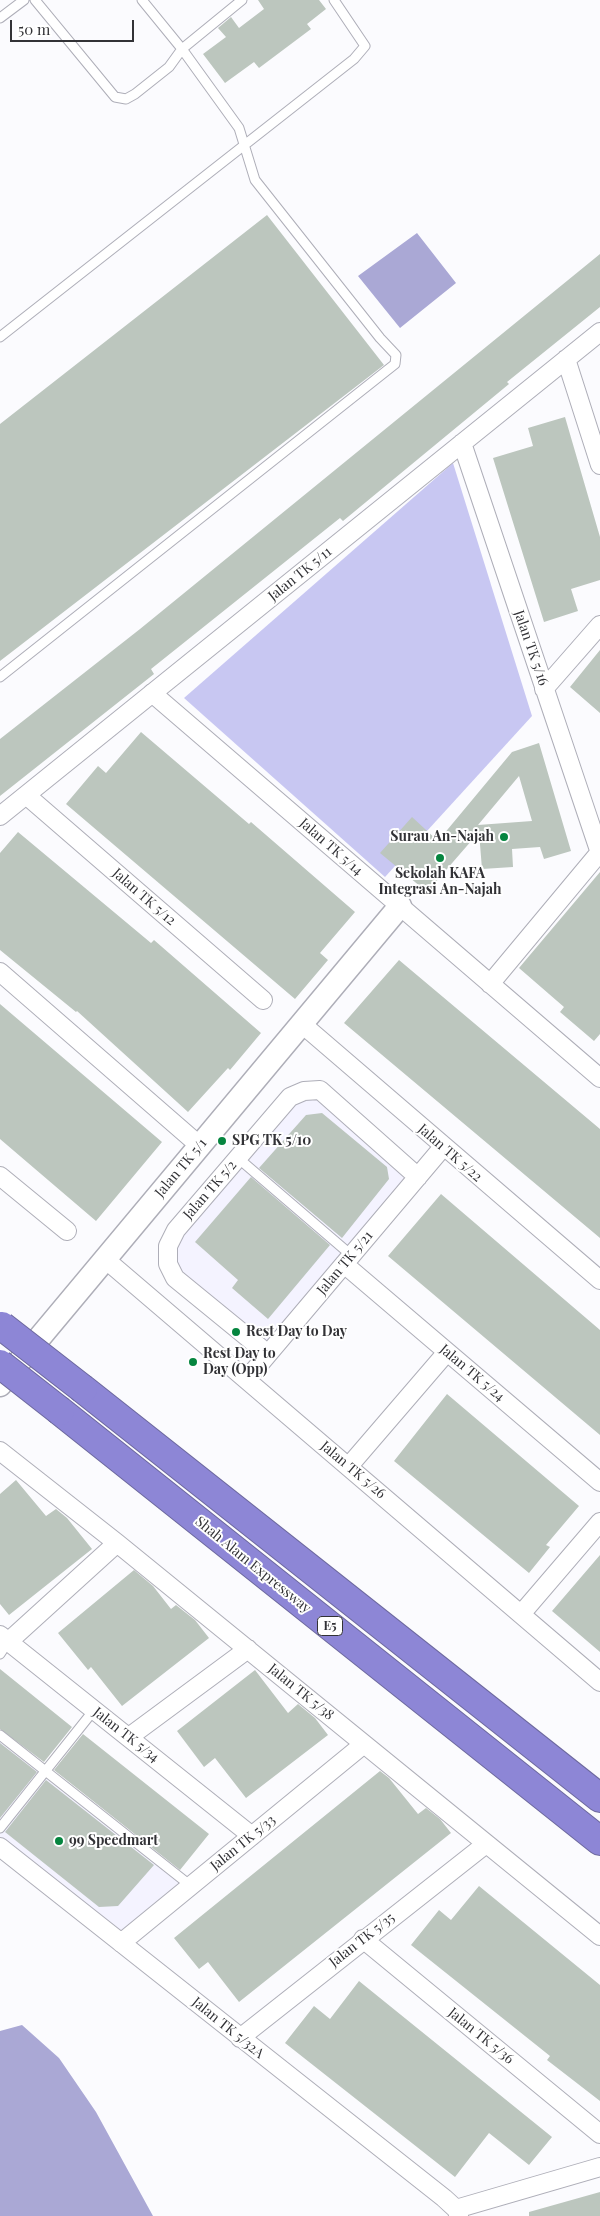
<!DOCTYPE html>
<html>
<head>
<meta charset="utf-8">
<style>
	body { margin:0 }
	#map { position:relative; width:600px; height:2216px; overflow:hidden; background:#fbfbfe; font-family:"Playfair Display",serif }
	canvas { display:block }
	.scale { position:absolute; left:10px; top:20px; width:124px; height:22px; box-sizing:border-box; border:2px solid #323236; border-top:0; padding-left:6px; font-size:15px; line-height:18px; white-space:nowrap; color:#323236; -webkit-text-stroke:4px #fff; paint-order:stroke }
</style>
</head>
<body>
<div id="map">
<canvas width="600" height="2216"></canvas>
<div class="scale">50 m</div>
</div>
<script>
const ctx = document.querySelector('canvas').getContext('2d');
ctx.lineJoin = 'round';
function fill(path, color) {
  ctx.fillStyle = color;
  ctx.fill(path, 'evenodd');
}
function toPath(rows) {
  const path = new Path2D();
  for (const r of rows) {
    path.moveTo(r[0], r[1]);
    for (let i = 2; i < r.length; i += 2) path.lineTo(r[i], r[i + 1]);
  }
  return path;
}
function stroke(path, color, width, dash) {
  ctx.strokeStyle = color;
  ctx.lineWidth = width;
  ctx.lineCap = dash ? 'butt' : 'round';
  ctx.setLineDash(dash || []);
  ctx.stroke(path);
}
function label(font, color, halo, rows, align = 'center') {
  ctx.font = font + ' "Playfair Display",serif';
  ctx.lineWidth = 4;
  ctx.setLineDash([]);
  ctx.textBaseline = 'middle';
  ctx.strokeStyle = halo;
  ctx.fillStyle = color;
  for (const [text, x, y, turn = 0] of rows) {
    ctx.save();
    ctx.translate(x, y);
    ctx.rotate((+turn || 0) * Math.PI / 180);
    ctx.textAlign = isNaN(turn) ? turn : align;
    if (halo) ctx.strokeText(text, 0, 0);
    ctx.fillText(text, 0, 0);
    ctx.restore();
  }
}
fill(toPath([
	[317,1097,407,1177,267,1346,179,1274,173,1248,181,1233,295,1103,305,1098],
	[0,1741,183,1885,122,1935,0,1838]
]), '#f4f3ff');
fill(toPath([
	[453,463,532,716,385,877,184,698]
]), '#c8c7f2');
fill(toPath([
	[417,233,456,283,400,328,358,276],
	[22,2025,59,2058,96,2112,153,2216,0,2216,0,2031]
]), '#aaa8d5');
fill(toPath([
	[258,0,319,0,326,9,307,24,311,29,259,68,254,62,225,83,203,54,226,37,218,28,231,17,239,28,264,9],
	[267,215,384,365,0,661,0,424],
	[600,254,600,307,507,382,509,384,343,521,340,518,151,669,154,674,0,796,0,739,140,629],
	[565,417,600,537,600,580,571,589,578,611,544,622,493,458,533,446,528,428],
	[600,650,600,713,570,687],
	[141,732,249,824,251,822,355,912,320,953,328,960,295,999,66,804,98,766,106,773],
	[539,743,571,851,544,859,540,847,512,849,513,867,482,869,479,832,427,892,380,853,412,817,438,841,512,752],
	[519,776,532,821,478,825],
	[18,832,151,943,154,940,261,1033,230,1070,228,1068,188,1112,77,1011,76,1012,0,950,0,853],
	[600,872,600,1034,594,1041,560,1012,564,1007,519,968],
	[399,960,600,1129,600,1238,344,1023],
	[0,1004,162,1142,96,1221,0,1139],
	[322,1113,387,1167,389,1179,342,1238,259,1168,306,1115],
	[251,1177,330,1245,268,1319,232,1288,238,1280,195,1242],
	[441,1194,600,1330,600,1435,388,1256],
	[447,1394,579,1506,546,1545,550,1547,529,1573,394,1461],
	[16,1480,46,1516,56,1509,67,1518,92,1549,9,1615,0,1604,0,1494],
	[600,1555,600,1652,552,1611],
	[134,1570,153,1586,171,1609,176,1605,195,1620,209,1638,122,1706,91,1667,88,1670,58,1633],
	[0,1669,72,1727,44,1762,0,1729],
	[255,1670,288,1713,298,1704,315,1718,328,1735,246,1798,215,1758,204,1767,177,1731],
	[83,1734,209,1834,180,1870,54,1770],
	[0,1743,37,1772,0,1818],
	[380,1771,389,1778,418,1814,426,1808,440,1819,451,1833,239,2002,208,1962,199,1969,174,1938],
	[46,1780,154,1865,118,1906,99,1907,5,1832],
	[479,1886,600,1985,600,2101,547,2060,550,2056,411,1945,439,1910,451,1920],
	[359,1981,552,2137,529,2165,489,2133,455,2177,285,2043,314,2006,330,2019],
	[600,2192,600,2216,529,2216,529,2212]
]), '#bcc6be');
const service = toPath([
	[35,0,115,97,126,99,135,94,169,67,182,49,142,0],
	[0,18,24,0],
	[0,337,354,59,365,46,334,0],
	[0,677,395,364,396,355,380,338,255,180,239,128,182,49,242,0],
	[238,1158,351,1255],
	[0,1654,8,1642],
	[0,1735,191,1886],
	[0,1828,94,1710]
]);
const minor = toPath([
	[566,359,600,465],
	[462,443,600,853],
	[544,689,600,625],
	[152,693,600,1078],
	[26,795,263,1000],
	[0,816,600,332],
	[0,972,200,1146],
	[490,984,600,852],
	[302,1024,600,1280],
	[0,1176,67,1231],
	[105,1259,600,1682],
	[344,1264,600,1482],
	[268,1354,175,1278,168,1264,168,1246,176,1230,290,1097,304,1091,320,1090,418,1177],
	[247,1379,443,1147],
	[0,1451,117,1543,600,1936],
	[349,1466,447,1352],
	[522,1613,600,1522],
	[0,1635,252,1836],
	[8,1642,117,1543],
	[129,1737,248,1649],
	[0,1847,444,2198,456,2209,459,2216],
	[363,1939,600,2134],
	[121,1943,364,1744],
	[240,2038,486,1844],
	[456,2209,600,2167]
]);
const tertiary = toPath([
	[0,1385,400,906]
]);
const motorway = toPath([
	[83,1389,600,1798],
	[60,1411,600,1841]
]);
stroke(service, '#aeaeb8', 11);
stroke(minor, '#aeaeb8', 20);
stroke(tertiary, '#aeaeb8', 25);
stroke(motorway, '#6d699e', 30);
stroke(service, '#fff', 9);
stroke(minor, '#fff', 18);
stroke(tertiary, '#fff', 22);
stroke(motorway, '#8d86d6', 28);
const motorwayBridge = toPath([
	[2,1326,83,1389],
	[0,1364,60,1411]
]);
stroke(motorwayBridge, '#6d699e', 30, []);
stroke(motorwayBridge, '#8d86d6', 28);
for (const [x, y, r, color] of [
	[504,837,5,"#05853f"],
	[440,858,5,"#05853f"],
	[222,1141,5,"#05853f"],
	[236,1332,5,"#05853f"],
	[193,1362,5,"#05853f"],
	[59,1841,5,"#05853f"]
]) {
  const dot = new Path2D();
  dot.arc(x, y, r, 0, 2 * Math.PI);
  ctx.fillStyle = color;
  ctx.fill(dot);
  stroke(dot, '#fff', 2);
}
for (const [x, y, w] of [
	[330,1626,25]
]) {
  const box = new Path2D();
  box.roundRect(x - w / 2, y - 9.5, w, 19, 4);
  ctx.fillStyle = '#fff';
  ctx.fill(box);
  stroke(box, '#323236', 1);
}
label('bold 12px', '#323236', null, [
	["E5",330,1626]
]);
label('14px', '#323236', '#fff', [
	["Jalan TK 5/11",300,574,-39],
	["Jalan TK 5/16",531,648,71],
	["Jalan TK 5/14",331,847,41],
	["Jalan TK 5/12",144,897,41],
	["Jalan TK 5/22",450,1153,41],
	["Jalan TK 5/1",181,1168,-50],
	["Jalan TK 5/2",210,1190,-49],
	["Jalan TK 5/21",345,1263,-50],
	["Jalan TK 5/24",472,1373,40],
	["Jalan TK 5/26",353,1470,40],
	["Shah Alam Expressway",253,1565,39],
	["Jalan TK 5/38",301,1692,39],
	["Jalan TK 5/34",126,1735,38],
	["Jalan TK 5/33",243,1843,-39],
	["Jalan TK 5/35",362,1940,-38],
	["Jalan TK 5/32A",228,2028,39],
	["Jalan TK 5/36",481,2036,39]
]);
label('bold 14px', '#323236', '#fff', [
	["Surau An-Najah",494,837,"right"],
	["Sekolah KAFA",440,874,"center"],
	["Integrasi An-Najah",440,890,"center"],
	["SPG TK 5/10",232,1141],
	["Rest Day to Day",246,1332],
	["Rest Day to",203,1354],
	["Day (Opp)",203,1370],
	["99 Speedmart",69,1841]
], 'left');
</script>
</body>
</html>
